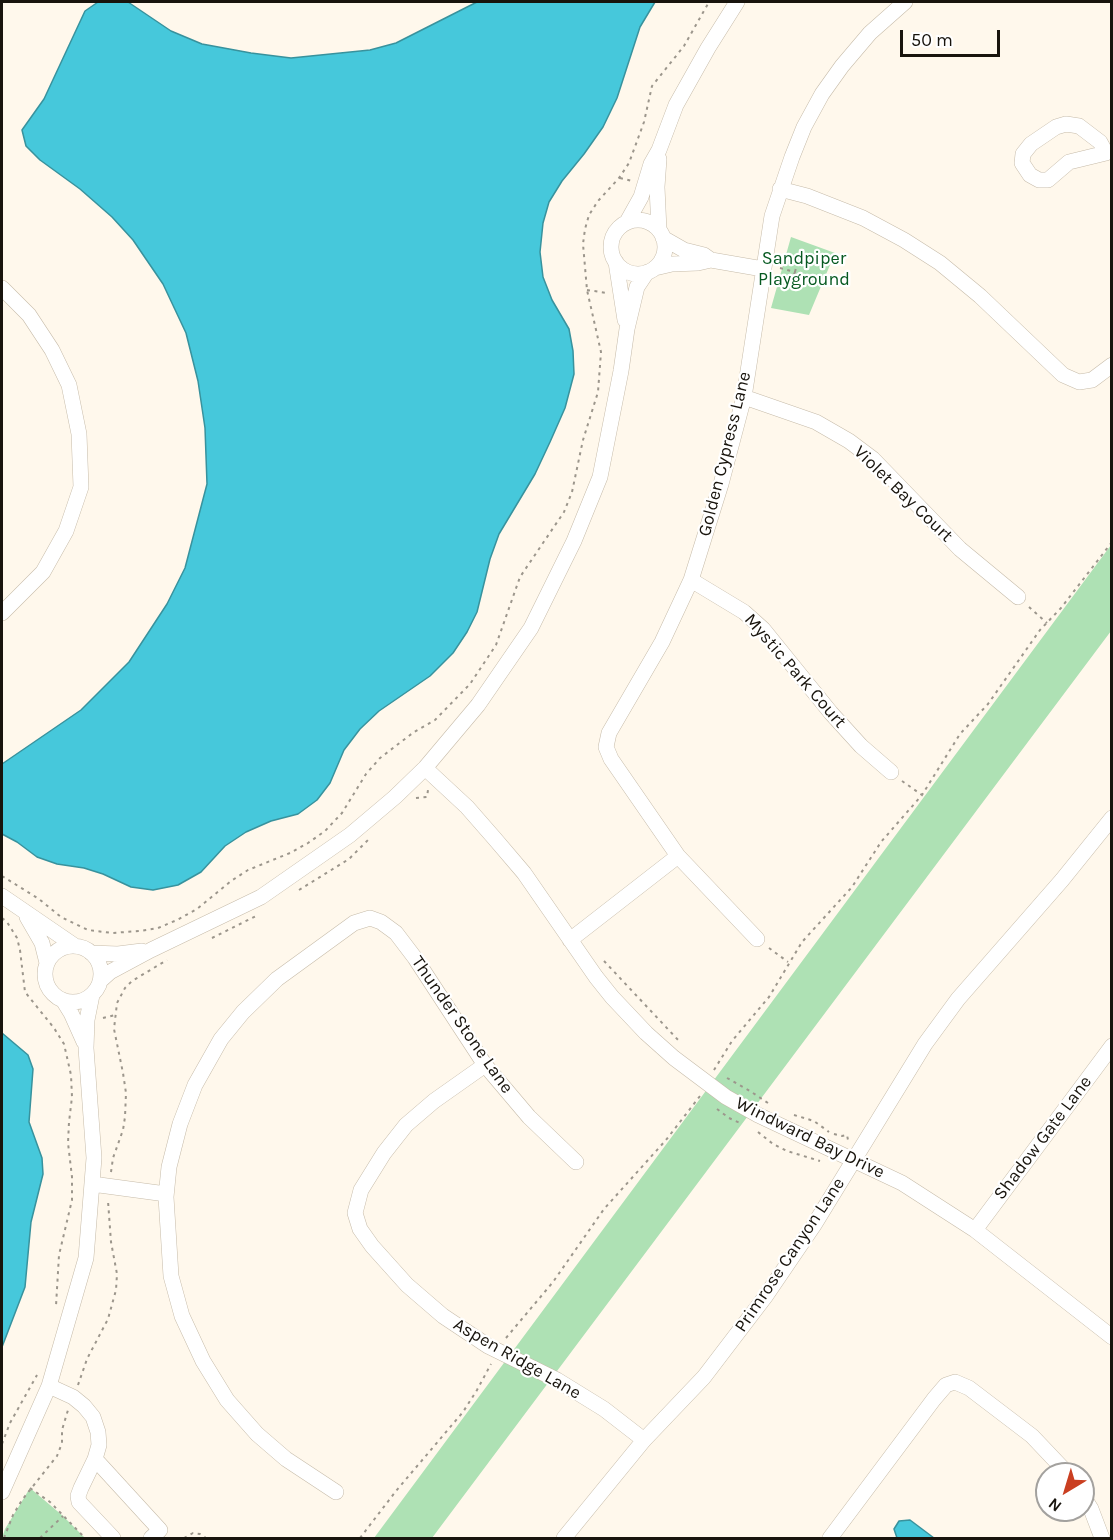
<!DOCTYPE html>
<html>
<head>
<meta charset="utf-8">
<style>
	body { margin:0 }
	#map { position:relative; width:1113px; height:1540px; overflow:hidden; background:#fff8ec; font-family:Karla,sans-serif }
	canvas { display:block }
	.frame { position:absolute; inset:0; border:3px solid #18140d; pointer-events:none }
	.north { position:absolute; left:1035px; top:1462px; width:60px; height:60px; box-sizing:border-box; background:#fff; border:2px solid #a3a19e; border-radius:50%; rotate:218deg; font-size:16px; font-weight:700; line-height:24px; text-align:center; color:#18140d }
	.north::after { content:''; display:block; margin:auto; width:21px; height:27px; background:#ca3f21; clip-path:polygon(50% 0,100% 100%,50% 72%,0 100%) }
	.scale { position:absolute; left:900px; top:30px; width:100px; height:27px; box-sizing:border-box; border:3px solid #18140d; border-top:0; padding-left:8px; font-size:18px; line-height:21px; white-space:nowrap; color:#18140d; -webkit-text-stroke:4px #fff; paint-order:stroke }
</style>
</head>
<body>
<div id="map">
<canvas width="1113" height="1540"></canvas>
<div class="frame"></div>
<div class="north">N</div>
<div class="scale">50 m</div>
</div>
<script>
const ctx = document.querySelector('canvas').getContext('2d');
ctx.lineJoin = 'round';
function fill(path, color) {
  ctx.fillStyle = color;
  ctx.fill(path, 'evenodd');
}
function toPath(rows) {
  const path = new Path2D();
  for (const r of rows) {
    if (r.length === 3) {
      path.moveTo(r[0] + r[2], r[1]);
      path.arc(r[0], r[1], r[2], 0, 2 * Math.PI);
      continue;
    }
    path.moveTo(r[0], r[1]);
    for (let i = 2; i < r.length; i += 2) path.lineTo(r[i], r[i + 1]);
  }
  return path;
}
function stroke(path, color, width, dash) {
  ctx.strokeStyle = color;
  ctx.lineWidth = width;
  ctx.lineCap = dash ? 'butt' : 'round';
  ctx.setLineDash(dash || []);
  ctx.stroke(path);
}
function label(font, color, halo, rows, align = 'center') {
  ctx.font = font + ' Karla,sans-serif';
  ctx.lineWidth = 4.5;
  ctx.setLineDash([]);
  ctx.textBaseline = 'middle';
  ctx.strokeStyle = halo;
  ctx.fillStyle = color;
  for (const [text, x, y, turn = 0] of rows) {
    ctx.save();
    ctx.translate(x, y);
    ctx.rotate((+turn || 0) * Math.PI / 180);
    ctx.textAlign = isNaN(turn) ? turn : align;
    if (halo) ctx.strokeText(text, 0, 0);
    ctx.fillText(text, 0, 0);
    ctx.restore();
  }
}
fill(toPath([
	[791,237,835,253,809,315,771,308],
	[1111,545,1111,631,432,1538,374,1538],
	[30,1488,63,1516,85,1538,2,1538,5,1529]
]), '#aee1b4');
const water = toPath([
	[98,2,128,2,171,31,202,44,251,53,291,58,370,50,396,43,477,2,655,2,640,27,617,98,603,127,584,154,562,181,549,202,543,223,540,252,543,277,552,300,569,329,573,351,574,374,565,408,550,442,535,474,499,534,490,559,477,612,467,632,453,653,430,676,379,711,360,729,344,750,330,783,317,800,298,814,271,821,246,832,225,846,201,872,178,885,153,890,131,887,103,874,84,868,57,864,37,857,17,842,2,834,2,764,81,710,129,662,167,604,185,568,207,484,205,428,198,381,186,333,163,284,133,240,112,217,80,189,40,160,26,146,22,130,44,99,85,11,98,2],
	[2,1033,28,1055,33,1069,29,1122,42,1158,43,1174,31,1222,25,1287,2,1347,2,1033],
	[910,1520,934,1538,897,1538,894,1529,899,1521,910,1520]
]);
fill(water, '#46c8db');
stroke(water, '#38929d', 1.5);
const minor = toPath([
	[1066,124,1079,126,1100,142,1106,153,1069,162,1048,180,1039,180,1030,175,1022,163,1023,154,1031,144,1056,127,1066,124],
	[659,159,657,187,659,230],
	[780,189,807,196,863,218,904,240,940,263,980,296,1063,375,1079,382,1092,380,1112,365],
	[638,247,27],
	[627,222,641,197,651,164,659,150,676,105,708,48,737,2],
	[663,238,684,250,704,255,711,260,763,269],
	[616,262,625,320],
	[655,268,672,264,698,263,711,260],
	[2,288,29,315,52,350,69,385,79,434,81,487,66,531,43,572,2,613],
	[744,397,816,422,849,441,873,459,960,549,1018,597],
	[691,580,744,612,763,629,831,713,861,746,891,772],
	[425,768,467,807,495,839,524,873,596,977,612,997,646,1033,674,1058,726,1097,758,1115,902,1183,975,1230,1112,1337],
	[2,896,75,946],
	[27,917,42,943,47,963],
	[757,939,678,856,611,759,606,747,609,733,662,642,691,580,721,484,744,397,772,216,792,157,804,127,822,94,842,66,870,33,905,2],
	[570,940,678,856],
	[73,974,28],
	[91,953,118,954,142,951],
	[100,981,110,972,151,950,261,897,350,835,395,797,425,768,478,705,531,628,574,541,600,477,621,371,627,329,637,287,647,272],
	[63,1000,71,1013,84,1042],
	[485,1065,434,1101,406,1125,384,1153,361,1190,355,1213,360,1229,372,1246,407,1285,443,1316,488,1346,557,1380,604,1409,644,1440],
	[92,1184,166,1194],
	[975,1230,1112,1046],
	[49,1386,73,1397,84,1406,93,1417,98,1432,99,1445,95,1459,81,1488,78,1496,79,1502,113,1538],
	[95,1459,160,1530,151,1538],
	[2,1492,49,1386,86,1258,94,1158,86,1048,87,1020,92,995],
	[336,1492,286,1459,257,1434,227,1400,203,1361,182,1316,171,1276,166,1197,169,1167,180,1124,195,1085,221,1039,243,1012,277,979,354,923,370,918,381,922,396,933,415,958,485,1065,529,1117,576,1162],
	[1083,1496,1091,1509,1102,1538],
	[564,1538,644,1440,704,1377,765,1297,814,1225,925,1044,958,999,1062,880,1112,818],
	[830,1538,934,1399,946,1385,955,1382,969,1388,1032,1436,1068,1474]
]);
stroke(minor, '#c6bba9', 16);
stroke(toPath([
	[620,178,632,181],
	[780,268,795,272,790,284],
	[795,272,798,260],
	[587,290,607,293],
	[1029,607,1047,623],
	[902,781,922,795],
	[416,798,427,797,428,790],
	[2,876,39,899,61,917,88,930,112,933,140,931,158,928,177,920,197,909,231,881,248,870,290,853,308,843,325,831,342,813,366,774,380,758,414,732,435,720,470,684,496,645,520,577,564,512,572,492,583,440,598,392,601,352,587,290,583,244,585,229,589,215,598,201,619,178,629,163,644,122,652,86,684,46,709,2],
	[299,890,349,859,371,837],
	[2,918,7,922,17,938,20,950,25,992,54,1028,64,1044,71,1075,72,1097,69,1122,68,1143,72,1177,72,1200,59,1255,56,1306],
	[212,938,258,915],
	[769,948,788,962],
	[604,961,680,1042],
	[103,1018,115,1015],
	[714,1070,732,1041,769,997,802,942,852,887,881,842,922,795,960,734,988,704,1040,630,1061,608,1112,542],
	[727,1078,750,1091,768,1103],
	[717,1109,729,1118,740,1123],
	[794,1115,814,1121,829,1132],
	[758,1132,773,1144,787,1151,820,1161],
	[834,1134,842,1136,847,1135,848,1140],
	[111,1172,113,1158,123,1130,125,1117,126,1093,123,1073,114,1029,117,1003,125,988,132,981,167,960],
	[506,1338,553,1282,604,1209,666,1140,700,1096],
	[78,1385,87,1359,108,1319,116,1290,117,1274,111,1242,108,1201],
	[2,1444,10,1423,37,1375],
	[30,1488,50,1502,85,1538],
	[4,1538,13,1515,22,1500,57,1456,62,1443,62,1430,68,1410],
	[40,1538,63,1516],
	[184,1538,193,1533,200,1534,206,1538],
	[360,1538,396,1491,463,1412,477,1390,491,1364]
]), '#9c968c', 2, [3, 4.5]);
stroke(minor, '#fff', 15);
label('18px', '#065920', '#fff', [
	["Sandpiper",804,259],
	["Playground",804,280]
]);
label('18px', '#18140d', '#fff', [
	["Golden Cypress Lane",725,454,-76],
	["Violet Bay Court",903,494,44],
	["Mystic Park Court",795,671,49],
	["Thunder Stone Lane",462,1025,55],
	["Windward Bay Drive",810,1138,26],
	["Shadow Gate Lane",1043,1138,-53],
	["Primrose Canyon Lane",790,1255,-56],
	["Aspen Ridge Lane",517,1359,30]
]);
</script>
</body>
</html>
